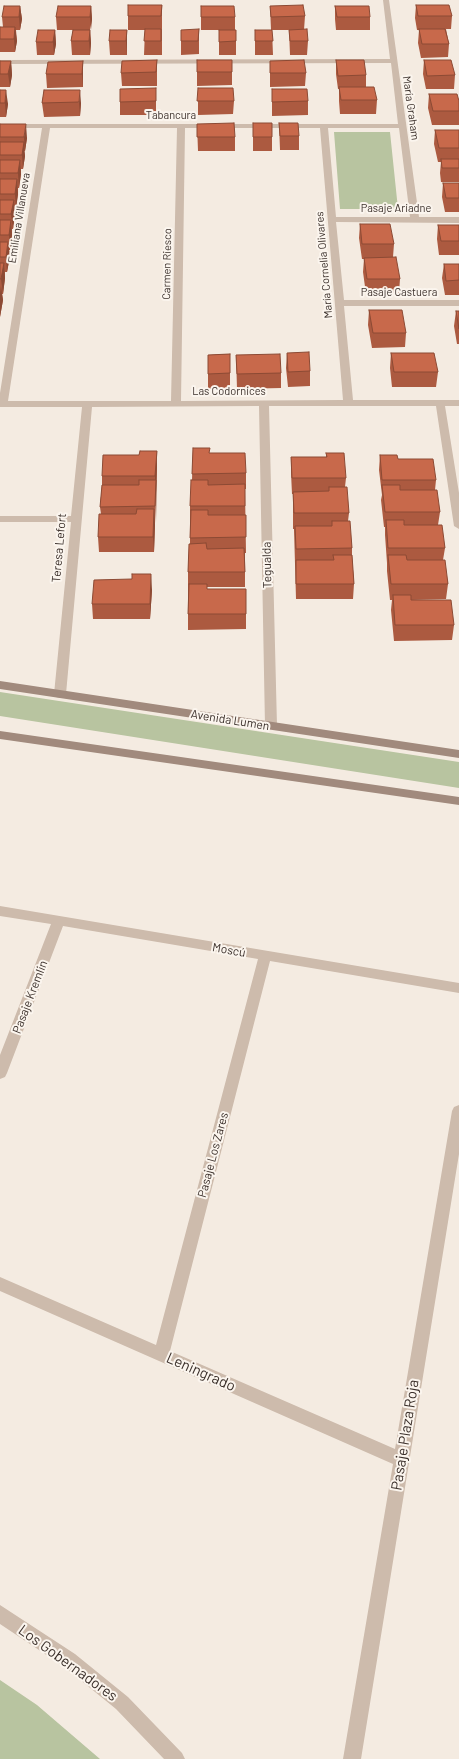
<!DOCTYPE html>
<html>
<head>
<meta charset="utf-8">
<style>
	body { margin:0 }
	canvas { display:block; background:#f4ebe1 }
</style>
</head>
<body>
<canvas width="459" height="1759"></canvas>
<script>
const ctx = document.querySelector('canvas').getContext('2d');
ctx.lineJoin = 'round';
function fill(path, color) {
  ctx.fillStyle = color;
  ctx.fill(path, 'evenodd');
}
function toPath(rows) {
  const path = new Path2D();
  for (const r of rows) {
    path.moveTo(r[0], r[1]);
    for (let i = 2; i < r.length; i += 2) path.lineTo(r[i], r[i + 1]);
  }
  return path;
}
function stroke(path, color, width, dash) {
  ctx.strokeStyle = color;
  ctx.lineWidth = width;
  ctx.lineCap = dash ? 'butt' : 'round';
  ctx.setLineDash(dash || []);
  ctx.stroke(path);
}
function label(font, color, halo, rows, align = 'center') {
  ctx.font = font + ' Barlow,sans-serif';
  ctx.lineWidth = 4;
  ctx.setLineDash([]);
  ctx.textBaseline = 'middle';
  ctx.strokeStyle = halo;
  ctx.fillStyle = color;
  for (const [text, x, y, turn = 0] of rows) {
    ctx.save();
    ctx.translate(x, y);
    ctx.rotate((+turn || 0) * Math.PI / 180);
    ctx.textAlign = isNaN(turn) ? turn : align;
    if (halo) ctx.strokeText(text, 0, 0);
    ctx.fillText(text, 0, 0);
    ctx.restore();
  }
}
fill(toPath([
	[334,132,390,132,398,209,340,209],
	[0,692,459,762,459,788,0,716],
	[0,1680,37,1705,100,1759,0,1759]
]), '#b8c4a0');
fill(toPath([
	[383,0,389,0,419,217,459,217,459,223,336,222,344,300,459,300,459,306,344,306,353,400,459,400,459,406,445,406,459,493,459,529,454,526,436,406,269,406,277,726,275,729,267,729,265,726,259,406,92,407,66,694,60,698,56,697,54,694,71,522,0,522,0,516,71,516,82,407,0,407,0,393,42,128,0,128,0,124,398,124,391,63,0,64,0,60,390,59,383,0],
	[50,128,177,128,171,401,8,401,50,128],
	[185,128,320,128,343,400,181,401,185,128],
	[328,128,399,128,410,217,336,217,328,128],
	[0,906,459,983,459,993,270,961,170,1351,395,1449,452,1111,454,1107,459,1105,459,1154,361,1759,343,1759,393,1464,0,1291,0,1277,156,1345,258,959,63,926,7,1073,5,1077,0,1079,0,1055,51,924,0,916,0,906],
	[0,1605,75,1654,128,1697,182,1753,185,1759,164,1759,116,1709,63,1666,0,1624,0,1605]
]), '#cdbbac');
fill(toPath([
	[0,681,459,750,459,758,0,689,0,681],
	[0,731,459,797,459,805,0,739,0,731]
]), '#a18a7d');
fill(toPath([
	[162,5,162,55,144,55,145,30,128,30,128,16],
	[416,5,452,16,451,29,446,29,449,44,448,57,421,58,418,43,419,30,417,30,415,18],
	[20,6,22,19,20,30,16,30,17,41,15,52,0,52,0,27,3,27,2,17],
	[91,6,92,19,90,30,91,43,90,55,72,55,71,41,73,30,57,30,56,17],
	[201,6,235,17,235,30,236,30,236,55,219,55,219,30,201,30],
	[270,6,305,16,304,30,308,41,307,55,290,55,289,30,272,30,273,55,255,55,255,30,271,30],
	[335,6,370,17,370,30,336,30,335,19],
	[199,29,199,54,181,55,181,41],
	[55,30,56,44,54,55,37,55,36,42],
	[127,30,127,55,110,55,109,41],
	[157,60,157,86,122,86,121,73],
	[197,60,232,72,232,85,197,86],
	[336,60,366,75,366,87,377,100,376,114,340,114,339,101,339,89,338,89,336,74],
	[424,60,455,75,454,89,426,89,423,74],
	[0,61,11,61,12,75,10,87,0,87],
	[83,61,83,87,47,88,46,74],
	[270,61,306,73,305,86,270,87],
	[156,88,156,115,120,115,120,102],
	[198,88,234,101,233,114,198,115],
	[272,89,308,101,308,115,272,116],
	[0,90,8,104,6,117,0,117],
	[44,90,81,103,80,116,44,117,42,103],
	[429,94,459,101,459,125,432,125,428,108],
	[253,123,272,137,272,151,253,151],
	[279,123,299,136,299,150,280,150],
	[0,124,27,138,25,151,24,151,25,156,23,169,21,169,21,174,19,188,18,188,18,194,16,208,15,208,15,214,13,229,12,229,12,235,10,250,9,250,10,256,7,272,5,272,5,278,3,294,2,294,3,300,0,317],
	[197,124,235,137,235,151,198,151],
	[435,130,459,130,459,182,441,182,440,173,441,162,438,162,434,144],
	[443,183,459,183,459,212,445,212,442,197],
	[360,224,394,244,393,257,400,279,399,293,366,294,363,272,364,259,362,259,359,238],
	[438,225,459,225,459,255,439,255,437,239],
	[444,264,459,264,459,295,445,295,442,278],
	[369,310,406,333,405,347,372,348,368,325],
	[456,311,459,311,459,344,457,344,454,326],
	[287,353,310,371,310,386,288,387,286,368],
	[391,353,438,372,436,387,392,387,390,368],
	[230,354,230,388,208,389,208,355],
	[236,355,281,373,281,388,237,389],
	[193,448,210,453,246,473,246,489,245,489,246,553,245,553,245,587,207,587,207,589,246,589,246,629,188,630,188,572,190,544,190,506,192,480],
	[157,451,156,495,154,552,99,552,98,537,101,514,100,507,102,485,102,476,139,455],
	[326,453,346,478,345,487,349,513,348,521,352,548,352,555,354,584,353,599,296,599,294,529,293,529,293,494,292,494,291,473,291,457,326,457],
	[380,455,398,459,436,480,435,490,440,512,438,525,445,548,443,560,448,584,446,599,411,600,454,625,452,640,394,641,391,610,392,600,390,600,387,571,387,563,385,535,385,527,384,527,381,500,382,495,379,470],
	[132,579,152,590,150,619,93,619,92,604]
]), '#ac5a40');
fill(toPath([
	[20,6,22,19,20,30,19,17],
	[91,6,92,19,91,30,90,17],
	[15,27,17,41,15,52,14,39],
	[55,30,56,44,54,55,53,42],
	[90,30,91,43,90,55,89,41],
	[127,30,127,55,126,41],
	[11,61,12,75,10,87,8,74],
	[83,61,83,87,82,74],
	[6,90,8,104,6,117,5,103],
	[80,90,81,103,80,116,79,102],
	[26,124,27,138,25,151,24,137],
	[24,142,25,156,23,169,22,155],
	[20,160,21,174,19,188,18,173],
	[17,179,18,194,16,208,15,194],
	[14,200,15,214,13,229,11,214],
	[11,220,12,235,10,250,9,235],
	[8,242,10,256,7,272,6,257],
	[4,263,5,278,3,294,1,279],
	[1,286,3,300,0,317,0,293],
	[157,451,157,466,156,522,155,476],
	[154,509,155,525,154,552,153,537],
	[151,574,152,590,150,619,150,604]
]), '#8c4a34');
const building = toPath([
	[128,5,162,5,161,16,128,16,128,5],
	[303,5,305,16,271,17,270,6,303,5],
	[416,5,449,5,452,16,418,16,416,5],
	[4,6,20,6,19,17,2,17,4,6],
	[58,6,91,6,90,17,56,17,58,6],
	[201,6,234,6,235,17,201,17,201,6],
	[335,6,369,6,370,17,337,17,335,6],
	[0,27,15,27,14,39,0,39,0,27],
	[145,29,161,29,161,41,144,41,145,29],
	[199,29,198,41,181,41,181,30,199,29],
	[307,29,308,41,290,41,289,30,307,29],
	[419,29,445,29,449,44,422,44,419,29],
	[38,30,55,30,53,42,36,42,38,30],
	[73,30,90,30,89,41,71,41,73,30],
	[110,30,127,30,126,41,109,41,110,30],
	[219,30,236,30,236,41,219,42,219,30],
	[255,30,272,30,273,41,255,41,255,30],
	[157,60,156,72,121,73,122,61,157,60],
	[197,60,232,60,232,72,197,72,197,60],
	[304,60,306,73,270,73,270,61,304,60],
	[336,60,364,60,366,75,338,76,336,60],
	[424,60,451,60,455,75,427,76,424,60],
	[0,61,11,61,8,74,0,74,0,61],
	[83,61,82,74,46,74,48,62,83,61],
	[339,87,374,87,377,100,341,100,339,87],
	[156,88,156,101,120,102,120,89,156,88],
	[198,88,233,88,234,101,197,101,198,88],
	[272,89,307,89,308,101,272,102,272,89],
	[0,90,6,90,5,103,0,103,0,90],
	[44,90,80,90,79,102,42,103,44,90],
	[429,94,457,94,459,101,459,111,433,111,429,94],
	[234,123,235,137,197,137,197,124,234,123],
	[253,123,272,123,272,137,253,137,253,123],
	[279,123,298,123,299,136,280,136,279,123],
	[0,124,26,124,24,137,0,137,0,124],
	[435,130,459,130,459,148,439,148,435,130],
	[0,142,24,142,22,155,0,155,0,142],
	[441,159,459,159,459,168,442,168,441,159],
	[0,160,20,160,18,173,0,173,0,160],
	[0,179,17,179,15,194,0,194,0,179],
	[443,183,459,183,459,198,446,198,443,183],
	[0,200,14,200,11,214,0,214,0,200],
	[0,220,11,220,9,235,0,235,0,220],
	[360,224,390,224,394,244,362,244,360,224],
	[438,225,459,225,459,241,441,241,438,225],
	[0,242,8,242,6,257,0,257,0,242],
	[396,257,400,279,367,279,364,258,396,257],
	[0,263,4,263,1,279,0,279,0,263],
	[444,264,459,264,459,280,446,281,444,264],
	[369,310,402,310,406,333,373,333,369,310],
	[456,311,459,311,459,329,456,311],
	[309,352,310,371,288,372,287,353,309,352],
	[391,353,434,353,438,372,394,372,391,353],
	[230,354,230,373,208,374,208,355,230,354],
	[280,354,281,373,237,374,236,355,280,354],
	[193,448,210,448,209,453,245,453,246,473,192,474,193,448],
	[140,451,157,451,155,476,102,476,103,455,139,455,140,451],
	[326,453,344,453,346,478,292,478,291,457,327,457,326,453],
	[380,455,397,455,398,459,433,459,436,480,382,480,380,455],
	[139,480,156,480,155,506,100,507,102,485,139,485,139,480],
	[191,480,208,480,208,485,245,484,245,506,190,506,191,480],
	[382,485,400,485,400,490,437,490,440,512,385,512,382,485],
	[329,487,347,487,349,513,294,513,293,492,329,491,329,487],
	[137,509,154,509,153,537,98,537,99,514,136,514,137,509],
	[191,510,208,510,208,515,246,515,246,537,190,538,191,510],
	[386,520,404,520,404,525,442,525,445,548,388,548,386,520],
	[332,521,350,521,352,548,296,549,295,526,332,526,332,521],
	[206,543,207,549,244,548,245,572,188,572,189,544,206,543],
	[333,555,352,555,354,584,296,584,296,560,334,560,333,555],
	[388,555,406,555,407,560,445,560,448,584,391,584,388,555],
	[132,574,151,574,150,604,92,604,94,580,132,579,132,574],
	[189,584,207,584,207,589,246,589,246,614,188,614,189,584],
	[393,595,411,595,411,600,451,600,454,625,395,625,393,595]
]);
fill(building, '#c8694b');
stroke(building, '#8c4a34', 1);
label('11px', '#3b302b', '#fbf5ee', [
	["María Graham",411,108,82],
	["Tabancura",171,115],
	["Pasaje Ariadne",396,208],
	["Emiliana Villanueva",19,218,-81],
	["Carmen Riesco",167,264,-89],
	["María Cornelia Olivares",324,265,-95],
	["Pasaje Castuera",399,292],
	["Las Codornices",229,391]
]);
label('12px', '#3b302b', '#fbf5ee', [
	["Teresa Lefort",59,548,-85],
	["Tegualda",267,565,-91],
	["Avenida Lumen",230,720,9],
	["Moscú",229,950,10],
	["Pasaje Kremlin",30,997,-69],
	["Pasaje Los Zares",213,1155,-75]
]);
label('15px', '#3b302b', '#fbf5ee', [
	["Leningrado",201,1372,24],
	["Pasaje Plaza Roja",405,1435,-81],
	["Los Gobernadores",68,1663,36]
]);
</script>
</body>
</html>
